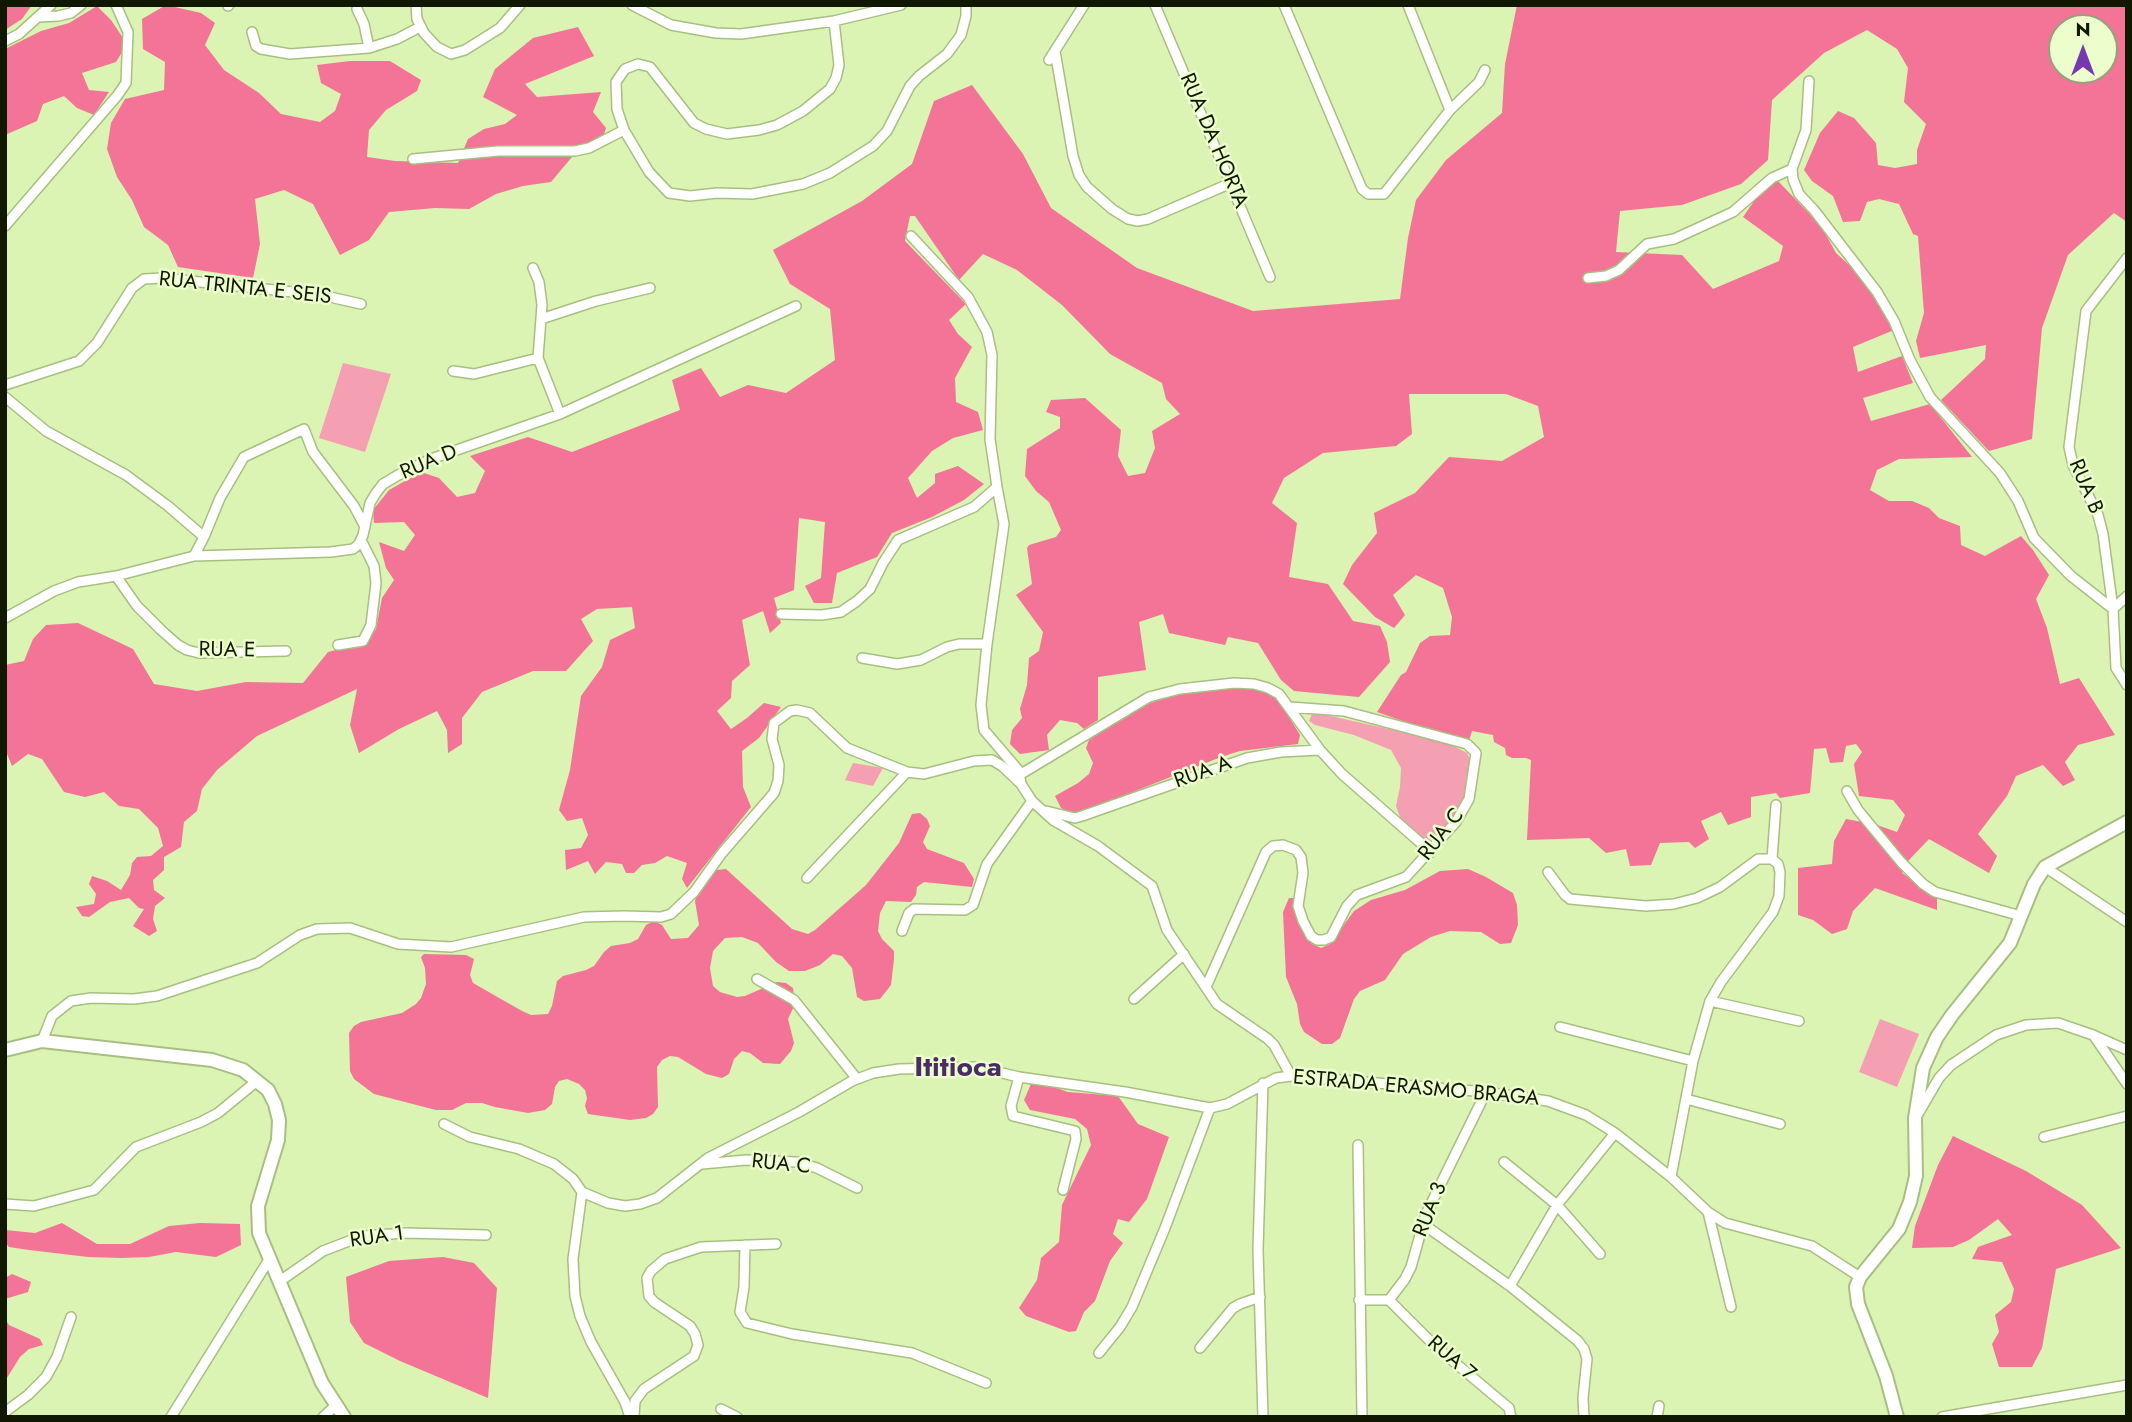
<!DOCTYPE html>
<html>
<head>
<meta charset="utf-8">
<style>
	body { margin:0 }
	#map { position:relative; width:2132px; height:1422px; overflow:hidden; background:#dbf3b3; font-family:Jost,sans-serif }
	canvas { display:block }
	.frame { position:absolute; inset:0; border:7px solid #111802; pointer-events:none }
	.north { position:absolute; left:2048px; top:14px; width:70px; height:70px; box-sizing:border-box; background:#ebfecb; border:2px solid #94a27b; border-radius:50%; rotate:0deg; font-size:19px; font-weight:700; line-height:28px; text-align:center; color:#111802 }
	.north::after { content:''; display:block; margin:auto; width:24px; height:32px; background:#7739ae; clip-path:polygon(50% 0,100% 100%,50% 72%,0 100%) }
</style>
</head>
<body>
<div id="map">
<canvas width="2132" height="1422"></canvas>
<div class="frame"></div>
<div class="north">N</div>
</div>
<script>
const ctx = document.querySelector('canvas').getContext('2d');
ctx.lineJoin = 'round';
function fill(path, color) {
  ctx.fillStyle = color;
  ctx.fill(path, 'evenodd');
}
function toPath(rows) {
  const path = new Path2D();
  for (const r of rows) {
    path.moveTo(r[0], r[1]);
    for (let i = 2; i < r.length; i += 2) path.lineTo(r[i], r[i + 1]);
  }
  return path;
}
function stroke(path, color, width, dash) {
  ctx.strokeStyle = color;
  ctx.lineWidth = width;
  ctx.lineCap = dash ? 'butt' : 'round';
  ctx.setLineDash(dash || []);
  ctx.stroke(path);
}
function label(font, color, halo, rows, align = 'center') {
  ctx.font = font + ' Jost,sans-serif';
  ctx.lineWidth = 5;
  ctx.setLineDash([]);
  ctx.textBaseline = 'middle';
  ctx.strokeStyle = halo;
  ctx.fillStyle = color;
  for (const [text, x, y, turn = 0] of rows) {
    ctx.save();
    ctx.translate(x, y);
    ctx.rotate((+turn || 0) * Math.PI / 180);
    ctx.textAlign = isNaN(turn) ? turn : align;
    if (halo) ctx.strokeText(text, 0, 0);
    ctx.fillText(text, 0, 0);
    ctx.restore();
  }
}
fill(toPath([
	[343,363,391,374,365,452,319,438],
	[1313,712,1446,742,1467,753,1473,765,1473,786,1457,818,1434,841,1423,841,1403,825,1396,806,1400,787,1401,768,1391,750,1354,735,1315,725,1309,721],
	[853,763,883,768,873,786,845,780],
	[1880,1019,1919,1034,1897,1087,1859,1072]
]), '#f59fb3');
fill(toPath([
	[5,5,32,5,22,19,5,30],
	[166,5,201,13,215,23,205,45,224,70,259,93,281,114,320,122,335,111,341,94,321,83,317,65,350,61,390,61,421,80,417,91,386,110,369,130,367,157,395,161,458,163,468,139,484,129,505,124,517,115,483,97,495,69,533,38,578,27,594,56,525,84,537,97,601,92,593,112,606,128,603,138,577,151,551,182,523,186,496,194,469,209,435,208,389,212,369,240,340,255,313,204,284,190,255,199,260,244,253,278,178,267,168,245,144,227,132,200,117,177,107,149,111,123,125,99,164,90,165,62,143,49,142,19],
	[1517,5,2127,5,2127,222,2114,213,2068,255,2042,328,2032,439,1989,451,1941,400,1985,359,1986,345,1920,358,1916,341,1924,313,1918,236,1913,234,1899,204,1879,199,1867,202,1860,221,1843,222,1833,196,1812,181,1804,170,1820,133,1838,111,1854,118,1876,143,1878,165,1895,168,1917,164,1917,150,1926,124,1904,102,1908,68,1897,49,1867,30,1824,53,1772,100,1768,160,1741,184,1682,205,1620,211,1616,252,1682,255,1713,289,1779,261,1783,246,1743,217,1759,194,1777,180,1821,226,1836,253,1863,278,1894,330,1853,347,1858,372,1902,356,1913,383,1863,398,1871,421,1930,404,1972,457,1899,459,1877,470,1870,490,1889,501,1912,501,1929,508,1939,518,1960,526,1961,545,1985,556,2021,536,2033,550,2049,575,2036,599,2047,628,2060,684,2079,678,2115,735,2078,745,2065,762,2075,780,2063,786,2043,765,2016,776,2007,796,1978,834,1997,856,1989,873,1929,839,1909,860,1902,873,1937,897,1937,910,1875,888,1853,911,1847,929,1832,934,1813,920,1798,915,1798,868,1832,864,1834,841,1846,819,1874,824,1897,832,1905,815,1893,800,1859,796,1854,764,1862,752,1856,744,1846,746,1843,762,1830,763,1826,748,1814,749,1810,793,1780,798,1776,793,1751,797,1751,817,1728,825,1721,812,1701,821,1709,839,1695,848,1689,842,1660,843,1651,865,1630,866,1626,849,1606,853,1589,838,1527,840,1531,760,1526,758,1512,758,1506,755,1505,748,1494,742,1493,735,1472,731,1468,744,1377,712,1401,675,1406,672,1420,643,1430,636,1450,635,1452,617,1443,588,1416,575,1393,595,1405,615,1394,628,1375,617,1343,584,1352,565,1377,533,1374,513,1415,493,1449,457,1502,461,1544,437,1538,406,1506,394,1409,394,1412,434,1396,446,1323,453,1284,478,1272,503,1297,523,1289,577,1328,584,1353,621,1380,626,1387,642,1390,662,1359,697,1294,691,1281,680,1258,643,1228,637,1225,645,1169,633,1163,614,1139,622,1146,670,1098,677,1098,720,1084,729,1077,723,1060,720,1047,735,1049,750,1020,754,1010,744,1012,730,1022,718,1020,709,1027,685,1029,658,1039,651,1043,632,1016,595,1032,584,1027,548,1029,545,1056,537,1061,530,1049,502,1036,491,1025,476,1027,449,1060,428,1060,417,1046,412,1051,400,1085,398,1121,430,1118,456,1128,476,1145,473,1155,448,1152,431,1180,414,1166,399,1162,383,1110,354,1062,305,1017,270,983,254,959,280,915,216,910,216,905,241,966,304,949,320,958,334,972,347,955,378,956,402,978,412,983,430,953,438,932,451,908,478,917,498,935,483,935,474,958,466,984,484,964,500,932,517,892,533,877,557,837,573,832,603,814,603,805,586,821,578,825,522,799,518,794,590,774,598,781,623,770,633,763,611,742,620,750,665,732,681,731,698,717,711,731,729,747,718,764,703,781,707,759,738,742,751,743,787,751,807,687,888,682,879,687,863,667,856,655,863,642,865,634,873,626,873,622,864,606,862,595,874,588,861,566,870,565,850,581,848,588,835,582,818,567,821,559,810,570,770,581,696,602,667,610,640,635,628,632,607,597,609,581,619,593,641,566,671,533,671,482,692,462,718,462,744,448,753,447,730,437,711,399,729,359,753,350,725,357,689,257,736,217,770,202,789,197,811,184,822,181,847,164,857,164,870,153,880,154,890,165,898,155,906,153,919,157,931,149,936,133,926,144,909,139,908,129,898,110,902,89,917,82,916,76,907,94,904,96,894,89,884,92,876,107,881,121,890,130,875,132,863,137,857,151,856,163,846,158,828,139,809,119,806,104,792,85,797,64,792,42,759,28,754,12,766,5,749,5,665,24,661,33,639,46,625,78,623,133,649,154,684,197,691,246,682,303,683,328,652,364,643,376,629,382,598,394,580,386,568,379,542,404,551,415,535,404,522,374,523,373,510,389,490,421,472,439,478,457,497,475,493,485,471,470,456,528,437,572,452,680,410,672,380,701,368,720,397,748,385,786,393,835,360,830,309,790,284,773,250,862,201,912,164,934,101,972,85,1023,154,1051,208,1137,268,1253,311,1400,299,1408,238,1416,200,1446,160,1502,113,1505,64],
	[2062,28,2104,28,2104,70,2062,70],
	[97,6,111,20,127,44,116,62,82,73,89,90,109,92,94,115,77,108,64,96,43,104,37,121,5,135,5,49,41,31,69,23],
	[1210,688,1251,688,1271,693,1279,701,1300,735,1298,744,1240,751,1221,757,1090,809,1072,813,1061,808,1055,796,1078,783,1089,774,1093,763,1086,748,1089,740,1133,709,1171,696],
	[920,813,927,819,930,826,923,842,927,849,964,863,974,879,972,887,924,882,917,887,916,895,911,902,886,901,880,913,878,931,882,939,894,951,894,959,891,985,880,999,864,1001,857,997,852,968,842,956,833,954,820,965,805,971,789,971,776,962,758,943,742,937,725,938,713,951,710,968,713,986,720,992,737,997,745,996,777,982,786,983,793,988,795,1004,788,1019,794,1043,791,1051,780,1064,763,1063,750,1053,742,1051,734,1059,729,1074,722,1078,706,1074,678,1057,670,1056,662,1060,657,1067,658,1107,653,1114,646,1118,630,1120,588,1114,585,1106,587,1098,585,1090,579,1084,567,1079,559,1081,555,1087,552,1104,545,1110,528,1113,495,1107,482,1103,466,1103,452,1110,436,1110,374,1094,354,1079,350,1071,349,1033,354,1026,361,1022,402,1013,416,1004,421,998,426,984,425,968,421,957,424,954,466,955,474,959,470,975,473,983,522,1011,531,1015,548,1014,552,1006,557,981,563,976,586,970,594,966,604,952,611,946,630,943,638,939,646,925,654,921,662,925,671,939,688,938,699,925,695,901,697,895,710,874,717,870,726,869,792,929,808,934,815,930,866,885,899,843,912,814],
	[1468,869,1486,877,1513,893,1517,905,1518,925,1511,943,1500,944,1481,932,1450,931,1431,937,1403,954,1385,980,1360,991,1354,999,1340,1038,1332,1044,1322,1044,1304,1032,1300,1024,1297,1004,1286,977,1283,912,1289,898,1293,898,1306,936,1312,944,1321,948,1330,944,1354,911,1371,900,1405,890,1440,871],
	[1040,1082,1068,1092,1118,1096,1138,1124,1169,1137,1147,1199,1129,1222,1118,1219,1113,1234,1123,1243,1110,1261,1095,1301,1084,1312,1076,1331,1069,1332,1026,1316,1019,1308,1037,1280,1041,1258,1059,1242,1062,1205,1091,1145,1087,1129,1075,1119,1030,1110,1024,1100,1031,1084],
	[1953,1136,2026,1171,2082,1205,2121,1248,2056,1269,2042,1348,2032,1367,1999,1367,1992,1344,1999,1332,1995,1315,2011,1302,2014,1289,2002,1262,1972,1259,1978,1247,2012,1235,1998,1219,1969,1240,1953,1247,1912,1248,1915,1226,1938,1165],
	[62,1223,97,1244,130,1244,169,1226,200,1223,240,1224,241,1245,216,1257,176,1252,149,1257,121,1258,88,1257,29,1250,9,1247,5,1242,5,1230,35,1233],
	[443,1257,474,1263,497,1288,488,1398,400,1361,364,1343,350,1322,346,1277,389,1261],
	[12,1274,31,1282,28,1292,5,1299,5,1278],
	[5,1319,9,1325,40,1339,43,1345,29,1349,20,1357,5,1381]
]), '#f37497');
const street = toPath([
	[416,5,417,19,424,33,437,47,451,54,465,50,500,28,520,5],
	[632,5,671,25,716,33,741,34,834,21,901,5],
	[1155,5,1270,277],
	[1284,5,1362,189,1368,194,1384,194,1450,110,1479,82,1485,70],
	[1408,5,1450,110],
	[228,6,229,5],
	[357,9,364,24,369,48],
	[39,17,58,16,71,13,81,5],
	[834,21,839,65,836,78,830,89,803,111,777,125,759,130,727,134,706,129,694,123,650,67,638,64,625,69,616,82,617,109,624,130,649,172,669,193,690,196,717,193,752,194,803,184,830,173,873,146,887,131,910,86,919,76,947,54,961,35,966,16,966,5],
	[252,32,256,46,261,49,290,54,369,48,397,39,420,27],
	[5,41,19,34,51,5],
	[1055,51,1073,156,1079,175,1087,187,1112,209,1128,219,1138,221,1148,219,1231,183],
	[1049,60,1084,5],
	[1809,81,1806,130,1792,169,1793,179,1799,194,1814,210,1877,292,1894,321,1910,360,1930,397,2000,473,2018,501,2034,538,2071,576,2113,609,2127,596],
	[413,159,498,151,575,151,589,148,624,130],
	[5,226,117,96,126,83,128,32,116,5],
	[911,236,968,297,987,332,992,355,990,439,997,487,1004,524,987,644,981,705,984,730,1019,771,1021,784,1032,801,1053,820,1098,846,1152,886,1167,930,1217,1004,1268,1039,1274,1045,1291,1076],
	[2127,258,2086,311,2069,447,2073,465,2098,515,2103,534,2113,609,2116,668,2127,685],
	[533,268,539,282,542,305,538,358,560,414],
	[1588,278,1606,276,1619,270,1647,244,1674,239,1733,212,1772,178,1792,169],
	[541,319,596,301,650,288],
	[453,371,474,374,538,358],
	[5,385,79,361,97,343,132,288,144,279,163,278,321,295,361,304],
	[5,397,46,431,126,475,168,506,204,537,194,556],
	[204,537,220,498,244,457,304,429,313,452,354,506,365,527],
	[116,576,137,606,161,630,178,645,187,650,199,653,286,651],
	[781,614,822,615,841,612,857,601,870,589,883,563,898,540,974,507,997,487],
	[5,618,54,591,78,582,116,576,194,556,331,552,353,549,359,544,363,535,370,503,376,493,383,484,400,474,431,459,560,414,796,306],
	[338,645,363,641,371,625,376,583,374,566,361,540],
	[862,658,897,664,921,660,947,647,959,644,987,644],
	[1021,774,1149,697,1180,689,1234,683,1254,684,1268,688,1279,694,1320,750,1342,774,1431,852],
	[1847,791,1858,810,1901,862,1923,884,1935,892,2021,916],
	[1046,811,1075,818,1082,816,1247,758,1281,752,1320,750],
	[1772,859,1776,805],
	[2045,867,2127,922],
	[1548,872,1565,895,1570,899,1646,906,1674,904,1697,898,1720,887,1758,859,1772,859],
	[807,878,907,772],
	[902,931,909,913,914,909,965,910,973,905,987,864,1032,801],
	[757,979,794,1000,857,1079],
	[1206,987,1266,852,1273,846,1283,845,1296,850,1301,857,1303,873,1298,906,1303,921,1311,936,1317,940,1324,940,1331,937,1347,906,1357,895,1406,877,1456,822,1469,799,1476,753,1467,744,1344,711,1290,707],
	[1134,999,1184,954],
	[1710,1001,1799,1021],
	[1560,1027,1693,1061],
	[2094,1036,2127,1084],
	[42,1041,52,1016,71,1001,91,998,134,999,157,996,257,963,300,935,317,929,350,928,398,944,451,947,584,917,624,916,661,917,671,914,694,892,722,853,774,793,778,781,779,765,772,739,774,723,790,711,797,710,810,713,847,748,907,772,924,774,974,761,992,760,1002,766,1021,784],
	[1019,1077,1011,1106,1013,1116,1075,1131,1076,1139,1063,1190],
	[1686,1099,1780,1124],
	[1918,1114,1939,1078,1951,1065,1996,1035,2026,1025,2058,1023,2093,1035,2127,1050],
	[444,1124,470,1137,519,1149,554,1164,573,1179,582,1192,608,1203,625,1206,640,1204,657,1198,708,1158,799,1112,852,1081,873,1073,899,1069,977,1067,1019,1077,1125,1092,1210,1108,1227,1104,1276,1078,1291,1076,1486,1092,1548,1101,1586,1115,1615,1133,1671,1177,1708,1212,1725,1223,1812,1246,1860,1277],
	[2044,1137,2127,1116],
	[1358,1145,1362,1417],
	[1504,1162,1557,1205,1600,1254],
	[702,1164,746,1160,797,1162,817,1168,857,1188],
	[1671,1177,1693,1061,1710,1001,1721,982,1773,912,1779,896,1780,872,1778,864,1772,859],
	[582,1192,573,1259,575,1296,580,1316,591,1342,625,1402,630,1417],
	[5,1204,34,1206,94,1190,136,1147,201,1122,218,1113,257,1081],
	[1708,1212,1731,1307],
	[1423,1224,1510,1286,1578,1341,1584,1349,1587,1359,1583,1398,1584,1417],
	[745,1245,744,1287,740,1312,747,1323,792,1334,912,1353,986,1383],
	[280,1281,323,1251,362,1236,406,1233,486,1235],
	[1510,1286,1557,1205,1615,1133],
	[1359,1300,1389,1300,1405,1279,1411,1267,1426,1214,1486,1092],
	[1389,1300,1435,1346,1509,1408,1511,1417],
	[1200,1348,1233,1308,1240,1304,1260,1297],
	[1099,1353,1120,1327,1132,1307,1165,1228,1210,1108],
	[721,1409,737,1417],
	[5,1412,28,1395,46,1377,57,1357,71,1317],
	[171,1417,270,1258],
	[323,1417,335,1406],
	[634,1417,635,1401,644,1389,694,1356,698,1345,695,1334,690,1326,654,1302,649,1296,647,1278,651,1271,665,1259,701,1247,776,1244],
	[1263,1417,1258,1250,1263,1083],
	[1657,1417,1659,1406],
	[1942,1417,2127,1385]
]);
const secondary = toPath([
	[5,1050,42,1041,212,1060,243,1070,268,1090,275,1104,279,1120,278,1140,258,1206,259,1233,322,1383,344,1417],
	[1897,1417,1886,1376,1858,1304,1856,1287,1860,1277,1899,1229,1910,1202,1916,1176,1915,1118,1923,1068,1937,1037,1952,1015,2010,943,2034,884,2045,867,2127,822]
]);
stroke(street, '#a8bf81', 12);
stroke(secondary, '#a8bf81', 16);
stroke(street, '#fff', 9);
stroke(secondary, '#fff', 12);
label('21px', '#111802', '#ebfecb', [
	["RUA DA HORTA",1213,141,67],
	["RUA TRINTA E SEIS",245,289,6],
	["RUA D",429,463,-23],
	["RUA B",2085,487,67],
	["RUA E",227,651,1],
	["RUA A",1203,773,-20],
	["RUA C",1442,835,-52],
	["ESTRADA ERASMO BRAGA",1416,1089,5],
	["RUA C",781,1165,6],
	["RUA 3",1431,1210,-68],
	["RUA 1",377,1238,-8],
	["RUA 7",1451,1359,41]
]);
label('bold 28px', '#492c66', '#ebfecb', [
	["Ititioca",958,1069]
]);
</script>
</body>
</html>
